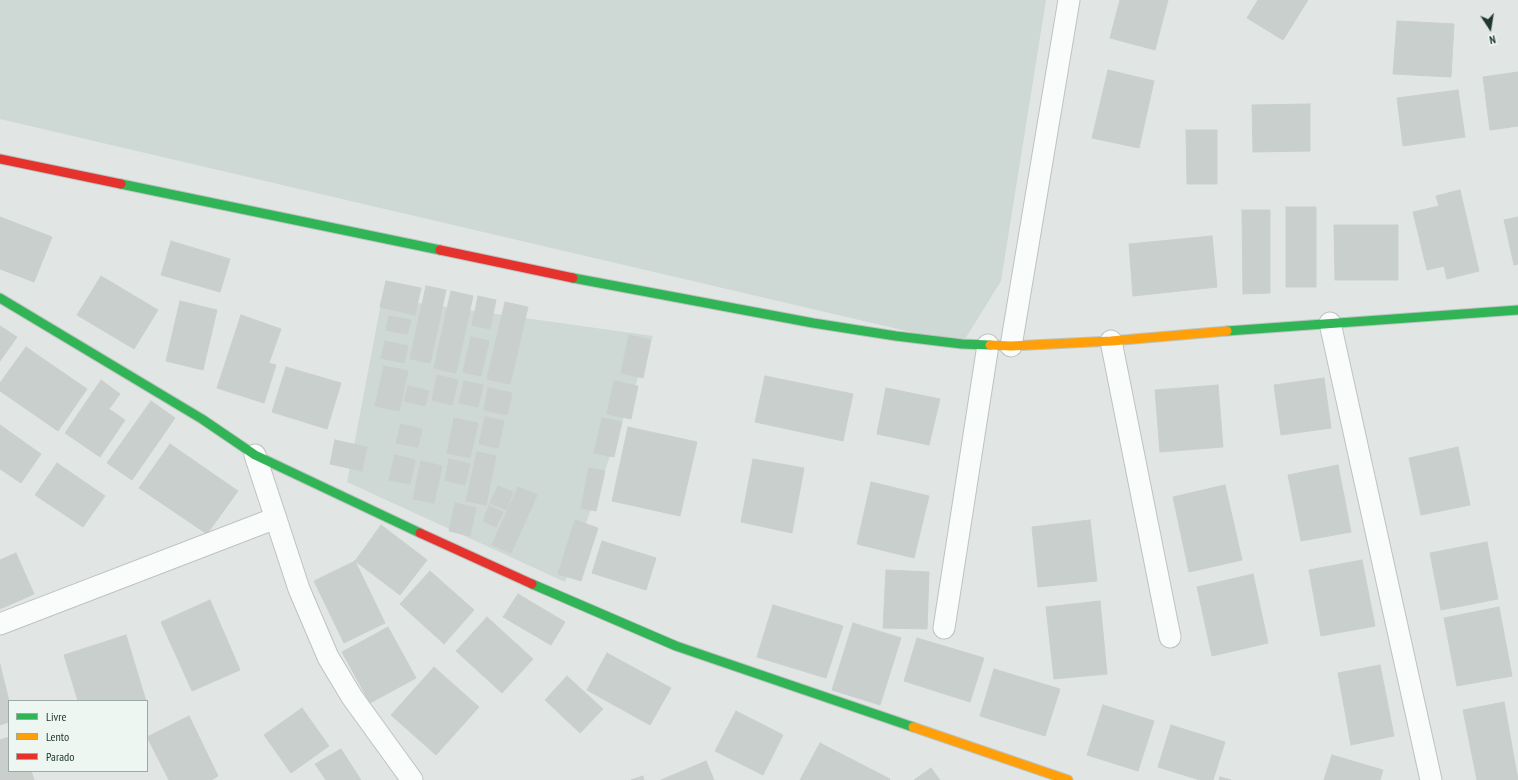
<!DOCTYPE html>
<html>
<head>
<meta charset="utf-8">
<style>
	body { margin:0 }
	#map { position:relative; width:1518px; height:780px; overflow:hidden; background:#e1e6e4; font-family:"PT Sans Narrow",sans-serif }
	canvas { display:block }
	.legend { position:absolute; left:8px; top:700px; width:140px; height:72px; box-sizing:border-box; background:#eef6f2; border:1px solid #9caaa5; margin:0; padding:5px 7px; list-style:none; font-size:12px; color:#203831 }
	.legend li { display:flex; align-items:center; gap:8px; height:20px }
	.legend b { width:20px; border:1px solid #9caaa5 }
	.north { position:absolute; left:1470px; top:8px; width:40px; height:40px; -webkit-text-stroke:3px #eef6f2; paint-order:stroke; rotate:168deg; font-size:11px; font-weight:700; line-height:16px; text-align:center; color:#203831 }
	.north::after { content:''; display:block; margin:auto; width:14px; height:18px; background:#203831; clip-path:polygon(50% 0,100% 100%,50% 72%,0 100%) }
</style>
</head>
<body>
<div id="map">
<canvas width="1518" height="780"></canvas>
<ul class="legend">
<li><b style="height:5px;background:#30b455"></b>Livre</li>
<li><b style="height:5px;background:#ff9f0a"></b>Lento</li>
<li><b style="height:5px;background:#e5322d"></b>Parado</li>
</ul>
<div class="north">N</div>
</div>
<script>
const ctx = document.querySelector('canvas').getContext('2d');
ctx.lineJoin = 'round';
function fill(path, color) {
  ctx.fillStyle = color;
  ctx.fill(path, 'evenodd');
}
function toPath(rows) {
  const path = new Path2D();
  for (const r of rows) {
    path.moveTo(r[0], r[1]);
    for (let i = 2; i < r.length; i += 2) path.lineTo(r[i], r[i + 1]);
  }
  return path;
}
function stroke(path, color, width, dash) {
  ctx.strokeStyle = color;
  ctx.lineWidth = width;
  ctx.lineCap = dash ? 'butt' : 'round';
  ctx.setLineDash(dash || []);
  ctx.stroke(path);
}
fill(toPath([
	[0,0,1046,0,1001,281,962,344,0,119],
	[382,298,653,336,565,582,347,482]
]), '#ced8d4');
const building = toPath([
	[1120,0,1168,0,1155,50,1110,38,1120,0],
	[1258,0,1308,0,1283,40,1247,18,1258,0],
	[1397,21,1454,24,1451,77,1393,74,1397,21],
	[1108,70,1154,81,1139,148,1092,138,1108,70],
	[1518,72,1518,126,1490,130,1483,77,1518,72],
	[1458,90,1465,137,1403,146,1397,98,1458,90],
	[1310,104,1310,151,1253,152,1252,105,1310,104],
	[1186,130,1217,130,1217,184,1187,184,1186,130],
	[1460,190,1479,271,1447,279,1444,266,1427,270,1413,212,1439,206,1436,196,1460,190],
	[1286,207,1316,207,1316,287,1286,287,1286,207],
	[1242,210,1270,210,1270,293,1243,294,1242,210],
	[0,217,52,237,34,282,0,269,0,217],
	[1518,217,1518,264,1514,265,1504,220,1518,217],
	[1334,225,1398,225,1398,280,1335,280,1334,225],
	[1212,236,1217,287,1133,296,1129,244,1212,236],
	[171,241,230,259,220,292,161,275,171,241],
	[101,276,158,310,134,349,77,315,101,276],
	[386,281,421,288,415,315,380,307,386,281],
	[426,286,446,290,430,363,410,359,426,286],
	[451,291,473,296,456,373,434,368,451,291],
	[478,296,496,300,490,329,472,325,478,296],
	[180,301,217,310,203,370,166,361,180,301],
	[505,302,528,307,510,384,487,379,505,302],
	[241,315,281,329,269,363,276,365,264,403,217,388,241,315],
	[389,316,411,320,407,334,386,330,389,316],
	[0,326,17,337,0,361,0,326],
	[629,335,651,340,643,378,621,373,629,335],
	[471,337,489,341,481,376,463,372,471,337],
	[385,341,408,346,404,363,381,358,385,341],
	[26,347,87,389,58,431,0,391,0,383,26,347],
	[384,366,408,371,399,411,375,406,384,366],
	[286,367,341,383,327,429,272,412,286,367],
	[437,375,458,380,452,405,432,400,437,375],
	[765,376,853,394,843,441,755,422,765,376],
	[1324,378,1331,428,1281,435,1274,385,1324,378],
	[101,380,120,394,109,409,125,420,100,457,65,433,101,380],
	[464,381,483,385,478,407,459,403,464,381],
	[614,381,638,386,631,419,607,414,614,381],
	[1218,385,1223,447,1160,452,1155,390,1218,385],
	[408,386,429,391,425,406,404,401,408,386],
	[488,388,512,393,507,415,484,410,488,388],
	[886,388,940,399,929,445,877,434,886,388],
	[151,401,175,418,132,480,107,463,151,401],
	[485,417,504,421,498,448,479,444,485,417],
	[454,418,478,423,470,458,447,453,454,418],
	[602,418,622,422,614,457,594,453,602,418],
	[401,424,422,429,418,447,396,443,401,424],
	[0,425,41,454,21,483,0,469,0,425],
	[628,427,697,442,680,516,612,501,628,427],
	[335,440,367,447,362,471,330,464,335,440],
	[170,444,238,491,207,534,139,488,170,444],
	[1458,447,1470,505,1421,515,1409,458,1458,447],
	[477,452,496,456,486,505,466,501,477,452],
	[395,455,415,460,410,484,389,480,395,455],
	[449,459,470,464,465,485,445,480,449,459],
	[753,459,804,468,792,533,741,522,753,459],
	[421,461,442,466,434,503,413,499,421,461],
	[57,463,105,496,83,527,35,495,57,463],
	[1338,465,1351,532,1301,541,1288,475,1338,465],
	[589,468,605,471,596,511,581,508,589,468],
	[871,482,929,496,914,558,857,544,871,482],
	[1225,485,1242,560,1189,572,1173,497,1225,485],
	[498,486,513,492,506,510,490,503,498,486],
	[518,487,537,495,511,553,492,545,518,487],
	[455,503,476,508,470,536,449,531,455,503],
	[489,506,503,512,496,527,483,521,489,506],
	[575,520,598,528,581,581,558,574,575,520],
	[1090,520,1097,581,1038,587,1032,527,1090,520],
	[381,525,427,560,400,595,355,561,381,525],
	[602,541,656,558,646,590,592,573,602,541],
	[1487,542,1498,599,1441,610,1430,553,1487,542],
	[16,553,34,594,0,609,0,560,16,553],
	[1362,560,1375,626,1321,636,1309,570,1362,560],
	[355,561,385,623,344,643,314,581,355,561],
	[886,570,929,572,927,629,883,628,886,570],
	[430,571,474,610,444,644,400,604,430,571],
	[1253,574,1268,643,1212,656,1197,587,1253,574],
	[518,594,565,622,551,645,503,617,518,594],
	[210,600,240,670,192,691,161,622,210,600],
	[1100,601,1107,674,1054,679,1046,607,1100,601],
	[773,605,843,626,826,678,757,657,773,605],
	[1499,607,1512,676,1457,686,1444,618,1499,607],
	[487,617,533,659,502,693,456,651,487,617],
	[853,623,901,638,880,705,832,690,853,623],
	[388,627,416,678,370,703,342,652,388,627],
	[126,635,146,701,78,701,64,655,126,635],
	[917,638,984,658,970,702,904,681,917,638],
	[607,653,671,688,650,725,587,690,607,653],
	[0,665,9,701,9,722,0,725,0,665],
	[1380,665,1394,736,1351,745,1338,673,1380,665],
	[434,667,479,707,436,755,391,715,434,667],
	[994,669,1060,689,1045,736,980,716,994,669],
	[567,676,603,709,580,733,545,700,567,676],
	[1504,702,1518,780,1477,780,1463,710,1504,702],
	[1103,705,1154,721,1138,771,1087,755,1103,705],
	[302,708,329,746,291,773,264,735,302,708],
	[736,711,783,735,763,775,715,751,736,711],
	[189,716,218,776,211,780,169,780,147,737,189,716],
	[1171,725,1225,742,1213,780,1200,780,1158,767,1171,725],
	[9,737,9,771,31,771,34,780,0,780,0,740,9,737],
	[820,743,890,779,889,780,800,780,820,743],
	[341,749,361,780,326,780,315,764,341,749],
	[1332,755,1383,770,1380,780,1324,780,1332,755],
	[706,761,714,780,661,780,706,761],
	[931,768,940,780,914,780,931,768],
	[643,776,644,780,631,780,643,776],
	[1220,777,1231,780,1219,780,1220,777]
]);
fill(building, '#c9cfcc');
stroke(building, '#cacfcd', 1);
const street = toPath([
	[1330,323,1431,780],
	[1111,341,1170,637],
	[1011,346,1069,0],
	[255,455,299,589,328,657,352,697,412,780],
	[0,624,276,518],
	[944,628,988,345]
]);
const fast = toPath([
	[121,184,440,250],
	[573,278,813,323,896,336,962,344,990,345],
	[0,298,202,419,255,455,420,533],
	[1227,331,1518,310],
	[532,584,676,646,913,727]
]);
const slow = toPath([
	[990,345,1011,346,1111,341,1227,331],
	[913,727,1068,780]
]);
const jam = toPath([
	[0,159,121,184],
	[440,250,573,278],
	[420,533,532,584]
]);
stroke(street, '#bec3c1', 23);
stroke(fast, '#bcc4c1', 11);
stroke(slow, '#bcc4c1', 11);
stroke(jam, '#bcc4c1', 11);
stroke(street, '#fafbfb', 21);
stroke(fast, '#30b455', 9);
stroke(slow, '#ff9f0a', 9);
stroke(jam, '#e5322d', 9);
</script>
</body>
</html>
